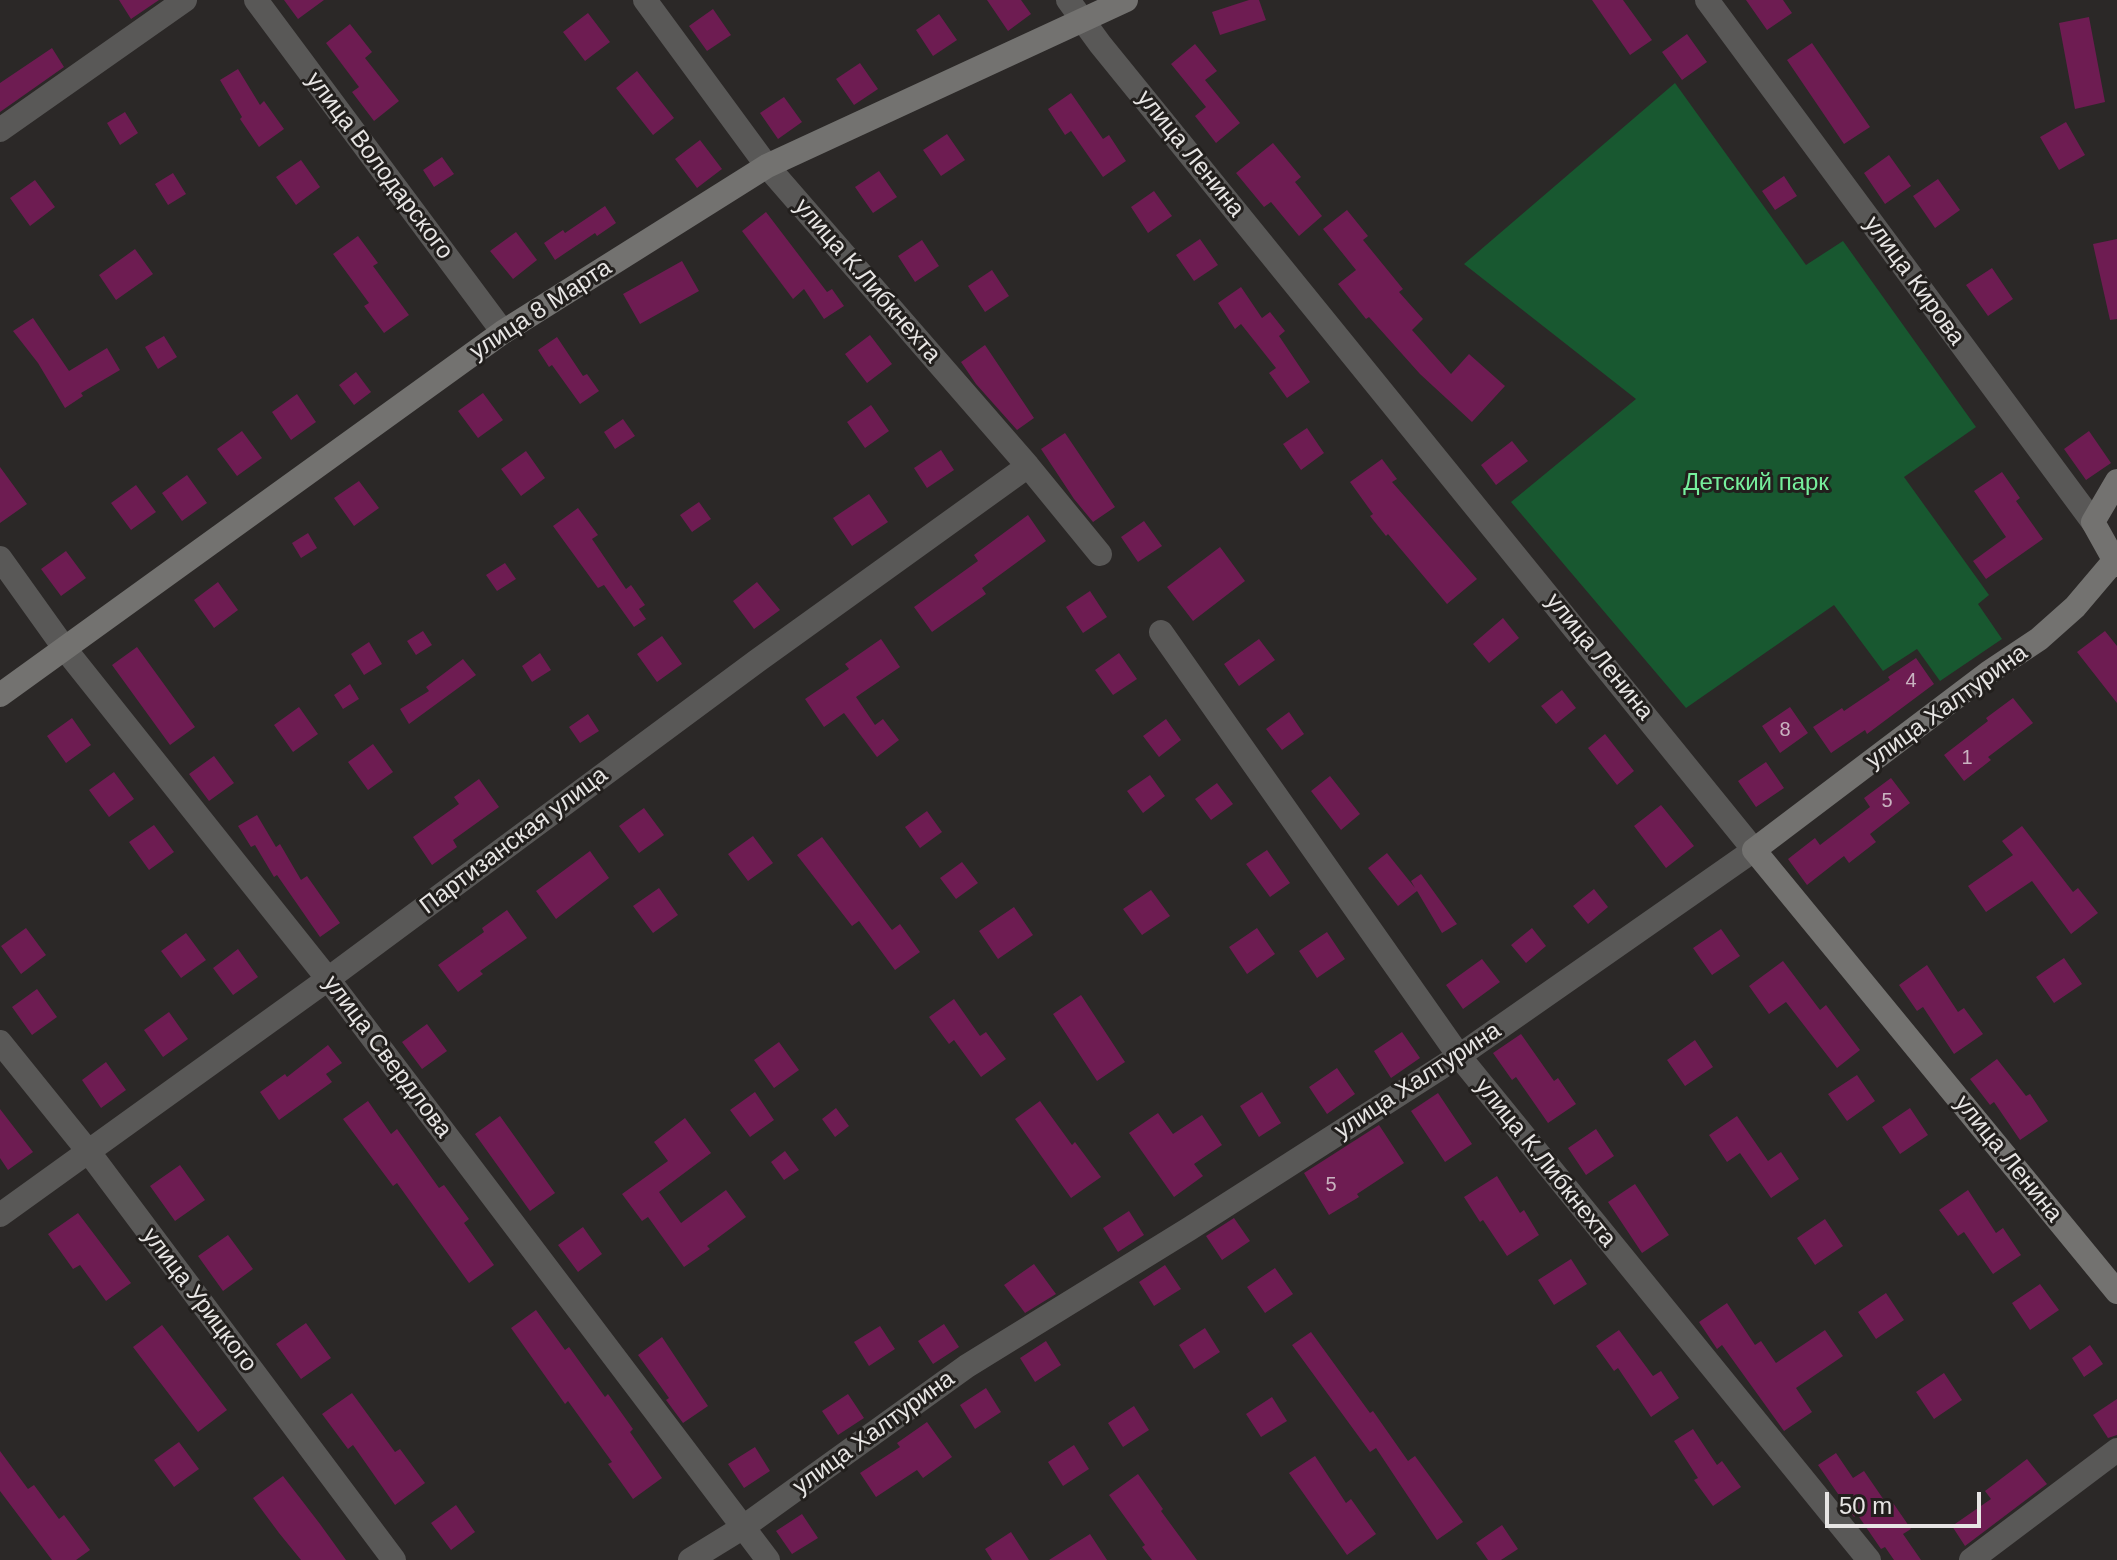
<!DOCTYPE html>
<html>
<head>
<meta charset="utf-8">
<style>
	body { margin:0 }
	#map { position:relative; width:2117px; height:1560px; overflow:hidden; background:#2b2827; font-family:Arial,sans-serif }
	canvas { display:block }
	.scale { position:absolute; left:1825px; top:1492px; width:156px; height:36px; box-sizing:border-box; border:4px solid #e7e5e4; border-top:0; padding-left:10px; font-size:24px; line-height:28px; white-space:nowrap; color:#e7e5e4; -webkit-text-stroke:6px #221f1d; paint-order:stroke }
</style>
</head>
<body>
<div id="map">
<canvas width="2117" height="1560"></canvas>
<div class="scale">50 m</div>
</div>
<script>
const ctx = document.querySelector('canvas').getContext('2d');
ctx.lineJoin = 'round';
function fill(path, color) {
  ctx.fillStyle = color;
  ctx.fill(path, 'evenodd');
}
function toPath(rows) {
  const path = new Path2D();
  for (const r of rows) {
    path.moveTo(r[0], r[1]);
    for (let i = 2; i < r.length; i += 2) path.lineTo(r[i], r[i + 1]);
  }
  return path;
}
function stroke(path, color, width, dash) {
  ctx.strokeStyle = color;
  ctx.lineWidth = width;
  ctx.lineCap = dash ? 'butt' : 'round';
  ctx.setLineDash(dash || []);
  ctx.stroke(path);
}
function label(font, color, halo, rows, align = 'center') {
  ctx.font = font + ' Arial,sans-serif';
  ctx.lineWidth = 6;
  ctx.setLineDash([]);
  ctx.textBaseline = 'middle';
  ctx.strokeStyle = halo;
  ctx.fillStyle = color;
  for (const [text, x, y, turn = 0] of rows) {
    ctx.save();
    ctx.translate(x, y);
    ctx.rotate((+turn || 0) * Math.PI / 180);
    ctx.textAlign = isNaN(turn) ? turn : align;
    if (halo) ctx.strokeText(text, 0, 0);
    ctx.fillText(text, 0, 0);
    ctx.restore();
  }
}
fill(toPath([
	[1675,83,1806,265,1843,241,1976,427,1904,477,1989,595,1978,604,2002,639,1940,681,1917,649,1883,671,1834,605,1686,708,1511,502,1636,399,1464,264]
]), '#185830');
fill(toPath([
	[119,0,159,0,131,19],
	[284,0,324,0,298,19],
	[987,0,1021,0,1031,14,1008,31],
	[1249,0,1259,0,1266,20,1220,35,1212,12],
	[1592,0,1623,0,1652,40,1630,55],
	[1746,0,1783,0,1792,13,1767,30],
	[713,9,731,35,707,51,689,26],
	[588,13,610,42,585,61,563,32],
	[939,14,957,40,933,56,916,30],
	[2089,17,2105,102,2075,109,2059,23],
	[350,24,372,52,365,58,399,101,374,121,352,92,359,87,326,43],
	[1687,34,1707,62,1682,80,1662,52],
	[1812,43,1870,127,1844,144,1787,60],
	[1195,44,1217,71,1205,80,1240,123,1216,143,1195,116,1206,107,1171,64],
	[52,48,64,67,0,112,0,83],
	[860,63,878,89,854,105,836,79],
	[238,69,260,105,264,101,284,129,259,147,240,119,242,117,220,80],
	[637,71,674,118,653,135,616,88],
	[1071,93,1103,139,1109,135,1126,161,1103,177,1071,131,1065,135,1048,109],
	[784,97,802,122,778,139,760,113],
	[125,112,138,133,120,145,107,123],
	[2066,122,2085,155,2059,170,2040,137],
	[947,134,965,160,941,176,923,150],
	[700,140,722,169,697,188,675,159],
	[1273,143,1301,177,1295,182,1322,216,1299,236,1271,202,1264,207,1236,173],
	[1889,155,1911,186,1885,204,1864,173],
	[442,157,454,174,434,187,423,170],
	[301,160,320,187,296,205,276,177],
	[879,171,897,197,873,213,855,187],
	[173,173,186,194,168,205,155,184],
	[1784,176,1797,196,1775,210,1762,191],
	[1938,179,1960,210,1935,228,1913,196],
	[35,180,55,207,30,226,10,198],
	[1154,191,1172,216,1148,233,1131,207],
	[605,206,616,223,597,236,595,233,555,260,544,243,563,230,565,233],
	[1347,210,1368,236,1363,240,1403,289,1399,292,1423,319,1412,330,1451,374,1469,354,1505,386,1472,422,1420,374,1369,317,1366,319,1338,284,1356,270,1323,229],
	[766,212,827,292,832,289,844,306,824,319,804,289,793,299,742,231],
	[516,232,537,260,513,279,490,251],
	[358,236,378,263,373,266,409,315,384,333,364,306,369,303,333,254],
	[1200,239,1218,265,1194,281,1176,255],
	[2117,239,2117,319,2110,320,2093,244],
	[922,240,939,266,915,282,898,256],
	[135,249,153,274,116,300,99,275],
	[682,261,699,291,640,324,623,294],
	[1992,268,2013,299,1988,316,1966,285],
	[992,270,1009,296,985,312,968,286],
	[1241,287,1262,318,1270,312,1285,331,1279,336,1310,382,1287,398,1269,373,1276,368,1241,324,1235,329,1218,303],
	[33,318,69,371,107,348,120,370,81,393,83,396,65,408,38,363,13,331],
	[870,335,892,364,867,383,845,354],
	[164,336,177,357,158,369,145,347],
	[557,337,583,376,587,374,599,391,580,404,552,365,549,367,538,350],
	[985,345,1034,418,1017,430,976,384,961,362],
	[356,372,371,392,354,405,339,385],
	[483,393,503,420,478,438,458,411],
	[297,394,316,422,291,440,272,412],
	[871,405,889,431,865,448,847,422],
	[623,419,635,436,615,449,604,432],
	[1307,428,1324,453,1301,470,1283,444],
	[242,431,262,458,237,476,217,449],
	[2089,431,2111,463,2086,480,2064,449],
	[1065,433,1115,507,1093,522,1074,499,1041,449],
	[1512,441,1528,461,1496,485,1481,465],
	[941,450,954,470,927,488,914,468],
	[526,451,545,478,521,496,501,469],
	[1382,459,1397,479,1392,482,1477,579,1447,604,1388,534,1386,536,1370,516,1373,514,1350,482],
	[0,467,27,504,0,523],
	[2002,472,2020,498,2016,501,2043,539,1986,579,1973,561,2006,537,1974,491],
	[187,475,207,503,182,521,162,493],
	[359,481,379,508,354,526,334,498],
	[136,485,156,512,131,530,111,503],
	[869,494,888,522,852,546,833,518],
	[699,502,711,519,692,532,680,515],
	[578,508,598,535,592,539,626,589,631,585,645,605,639,609,646,619,634,627,604,585,598,588,553,526],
	[1028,515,1046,541,982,588,986,594,932,632,914,607,978,561,974,555],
	[1144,521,1162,546,1138,562,1121,537],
	[308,533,317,548,301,558,292,543],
	[1220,547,1245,581,1193,621,1167,587],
	[66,551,86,578,61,596,41,569],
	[505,563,516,579,497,591,486,575],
	[218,582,238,610,214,628,194,600],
	[757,582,780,610,754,629,733,601],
	[1090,591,1107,617,1083,633,1066,607],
	[1503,618,1519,638,1489,663,1473,644],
	[423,631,432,645,416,655,407,641],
	[2105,631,2117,646,2117,703,2077,652],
	[662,636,682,664,657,682,637,654],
	[881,639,900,667,856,697,875,725,883,719,899,740,877,757,844,713,824,727,805,699,849,669,845,664],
	[1259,639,1275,660,1239,686,1224,664],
	[369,642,382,664,364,675,351,654],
	[137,647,195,727,170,745,112,665],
	[540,653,551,670,532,682,522,666],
	[1119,653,1137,679,1113,695,1095,670],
	[1916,658,1934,684,1867,734,1865,730,1831,753,1813,727,1842,708,1844,711,1890,680,1888,677],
	[463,659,476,675,409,724,400,709,429,691,426,687],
	[350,684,359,699,343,709,334,695],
	[1562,690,1576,708,1556,724,1541,706],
	[2013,698,2033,723,1988,757,1991,760,1964,781,1944,755,1988,721,1986,718],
	[299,707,318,734,293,752,274,725],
	[1790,707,1808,733,1780,753,1762,726],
	[1289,712,1304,734,1282,750,1266,729],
	[588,714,599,731,580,743,569,727],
	[72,718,91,745,66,763,47,736],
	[1166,719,1181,740,1159,757,1143,736],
	[1605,734,1634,771,1617,785,1588,748],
	[373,744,393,772,368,790,348,762],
	[214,756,234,783,209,801,189,774],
	[1766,762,1784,788,1756,807,1738,781],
	[114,772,134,799,109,817,89,790],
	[1150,775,1165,796,1143,813,1127,791],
	[1330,776,1360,814,1341,830,1311,791],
	[1891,778,1910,803,1870,834,1876,842,1849,863,1844,856,1807,885,1788,859,1815,838,1820,845,1870,807,1864,798],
	[479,779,499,807,453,840,457,847,432,865,413,837,459,804,454,797],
	[1217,783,1233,804,1211,820,1195,799],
	[1661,805,1694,846,1666,868,1634,826],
	[644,808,664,835,639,853,619,826],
	[927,811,942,832,920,848,905,827],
	[257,815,276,847,280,844,301,880,307,876,340,923,320,937,277,875,274,877,255,845,251,847,238,826],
	[154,825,174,852,149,870,129,842],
	[2022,826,2073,892,2078,888,2098,913,2071,934,2032,881,1986,912,1968,886,2013,855,2002,841],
	[753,836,773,863,748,881,728,854],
	[822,837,892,930,900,924,920,952,895,970,859,921,852,926,797,855],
	[1267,850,1290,883,1270,897,1246,864],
	[590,851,609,878,556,919,536,891],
	[1387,853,1415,888,1411,881,1421,874,1457,924,1442,933,1417,891,1398,906,1368,868],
	[962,862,978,883,956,899,940,878],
	[659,888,678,915,653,933,633,906],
	[1594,889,1608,907,1588,924,1573,906],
	[1151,890,1170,916,1142,935,1123,909],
	[1014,907,1033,935,998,959,979,931],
	[507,910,527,938,480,971,483,974,458,992,438,965,484,932,482,928],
	[26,928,46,955,21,974,1,946],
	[1257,928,1275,954,1247,974,1229,947],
	[1532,928,1546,946,1526,963,1511,945],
	[1721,929,1740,956,1712,975,1693,948],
	[1327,932,1345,959,1317,978,1299,951],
	[186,933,206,960,181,978,161,951],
	[238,949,258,977,233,995,213,968],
	[2064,958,2082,984,2054,1003,2036,977],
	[1482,959,1500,982,1463,1009,1446,985],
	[1783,961,1820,1010,1826,1005,1860,1050,1837,1068,1786,1002,1769,1014,1749,986],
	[1927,965,1958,1012,1964,1008,1983,1034,1954,1054,1923,1007,1917,1011,1899,985],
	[37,989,57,1017,32,1035,12,1007],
	[1081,995,1125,1062,1097,1081,1053,1014],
	[954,999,980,1036,986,1032,1006,1059,981,1077,954,1040,949,1044,929,1017],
	[169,1012,188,1039,163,1057,144,1030],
	[427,1024,447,1051,422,1069,402,1042],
	[1402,1032,1420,1058,1391,1078,1374,1051],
	[1521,1034,1554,1081,1558,1078,1576,1104,1548,1123,1516,1077,1512,1080,1493,1053],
	[1695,1040,1713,1067,1685,1086,1667,1060],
	[779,1042,799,1070,774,1088,754,1060],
	[328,1045,342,1063,326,1074,332,1082,279,1120,260,1092,285,1074,287,1077],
	[1997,1059,2026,1096,2030,1094,2048,1121,2020,1140,1994,1102,1990,1105,1970,1079],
	[106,1062,126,1090,101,1108,82,1080],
	[1337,1068,1355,1094,1327,1114,1309,1087],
	[1857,1075,1875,1101,1847,1121,1828,1094],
	[755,1092,774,1120,750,1137,730,1110],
	[1262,1092,1281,1123,1259,1137,1240,1106],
	[1438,1093,1472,1144,1445,1162,1411,1111],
	[368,1101,391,1134,397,1129,439,1188,444,1185,469,1219,464,1223,494,1265,469,1283,397,1183,393,1186,343,1119],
	[1040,1101,1072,1145,1075,1142,1101,1177,1071,1198,1015,1119],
	[836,1108,849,1126,835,1137,822,1119],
	[1910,1108,1928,1135,1900,1154,1882,1127],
	[0,1109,33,1152,8,1170,0,1158],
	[1158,1113,1173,1134,1202,1115,1222,1145,1194,1164,1203,1176,1174,1197,1129,1133],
	[500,1116,555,1193,530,1211,475,1134],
	[1737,1116,1768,1161,1781,1152,1799,1179,1771,1198,1740,1153,1727,1162,1709,1135],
	[685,1118,711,1153,659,1192,681,1223,726,1190,746,1217,707,1246,710,1249,684,1267,648,1217,642,1221,622,1194,668,1161,654,1142],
	[1379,1125,1404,1163,1357,1194,1359,1197,1329,1215,1304,1173],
	[1596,1129,1614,1156,1586,1175,1568,1148],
	[785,1151,799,1170,784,1180,771,1162],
	[180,1165,205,1200,175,1221,150,1186],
	[1497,1176,1520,1213,1524,1210,1539,1235,1507,1256,1483,1220,1480,1222,1464,1197],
	[1635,1184,1669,1235,1642,1253,1608,1202],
	[1968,1190,1996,1233,2003,1228,2021,1255,1993,1274,1964,1232,1958,1236,1939,1210],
	[1129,1211,1144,1235,1118,1252,1103,1228],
	[78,1213,131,1283,106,1301,80,1265,73,1269,48,1234],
	[1234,1218,1250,1241,1222,1260,1206,1236],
	[1825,1219,1843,1246,1815,1265,1797,1238],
	[583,1227,602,1254,578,1272,558,1245],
	[228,1235,253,1269,223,1291,198,1256],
	[1571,1259,1587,1284,1554,1305,1538,1280],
	[1034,1264,1056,1294,1025,1313,1004,1285],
	[1165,1265,1181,1289,1154,1306,1139,1282],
	[1275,1268,1293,1294,1265,1313,1247,1287],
	[2040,1284,2059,1310,2030,1330,2012,1303],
	[1886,1293,1904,1320,1876,1339,1858,1312],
	[1727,1303,1755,1345,1761,1341,1776,1363,1825,1330,1843,1356,1796,1388,1812,1412,1784,1431,1722,1345,1717,1349,1699,1322],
	[536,1310,565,1350,569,1347,605,1397,608,1394,633,1429,630,1432,662,1478,633,1499,608,1464,612,1462,568,1401,565,1404,511,1328],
	[306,1323,331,1358,301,1379,276,1344],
	[944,1324,959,1347,933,1364,918,1341],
	[162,1325,227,1410,198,1432,133,1347],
	[880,1326,895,1349,869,1366,854,1342],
	[1205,1328,1220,1352,1194,1369,1179,1345],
	[1619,1330,1653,1376,1661,1371,1679,1398,1651,1417,1618,1368,1614,1371,1596,1346],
	[1311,1332,1370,1413,1373,1411,1408,1461,1415,1456,1463,1522,1437,1540,1376,1448,1370,1452,1292,1345],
	[662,1337,708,1406,683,1423,666,1400,669,1398,638,1355],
	[1046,1341,1061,1365,1035,1382,1020,1358],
	[2090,1345,2103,1364,2084,1377,2072,1358],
	[1944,1373,1962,1400,1934,1419,1916,1392],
	[986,1388,1001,1412,975,1429,960,1405],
	[352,1393,395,1452,400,1449,425,1483,395,1505,353,1445,348,1449,322,1414],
	[848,1394,864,1418,838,1435,822,1411],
	[1272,1397,1287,1421,1261,1437,1246,1414],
	[2117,1399,2117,1435,2108,1438,2093,1415],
	[1134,1406,1149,1430,1123,1447,1108,1423],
	[927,1422,952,1457,923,1478,917,1470,876,1497,860,1473,900,1447,897,1443],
	[1693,1429,1717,1465,1722,1461,1741,1487,1713,1506,1694,1480,1698,1478,1674,1441],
	[179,1442,199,1469,174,1487,154,1460],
	[1074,1445,1089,1469,1063,1486,1048,1462],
	[755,1447,770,1471,744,1488,728,1464],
	[0,1451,28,1489,34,1485,59,1519,64,1515,90,1550,76,1560,52,1560,0,1491],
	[1836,1453,1853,1478,1864,1471,1886,1503,1891,1500,1911,1529,1903,1534,1921,1560,1894,1560,1885,1547,1881,1549,1857,1514,1854,1517,1818,1465],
	[1315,1456,1346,1503,1351,1499,1376,1534,1347,1555,1289,1473],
	[2027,1459,2047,1484,1965,1546,1952,1526,1991,1499,1985,1491],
	[1138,1474,1163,1509,1161,1511,1197,1560,1152,1560,1142,1547,1145,1545,1109,1495],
	[283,1476,320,1524,346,1560,301,1560,279,1533,253,1498],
	[456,1505,475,1532,451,1550,431,1523],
	[802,1514,818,1538,792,1554,776,1531],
	[1502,1525,1518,1549,1501,1560,1488,1560,1476,1543],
	[1011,1532,1029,1560,992,1560,985,1549],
	[1090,1534,1107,1560,1049,1560]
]), '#6e1c52');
stroke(toPath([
	[256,0,503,332],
	[645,0,767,166,1028,466,1100,554],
	[1707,0,2093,522],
	[0,130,185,0],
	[0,558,65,649,328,979,768,1560],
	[1161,632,1459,1056,1869,1560],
	[0,1042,88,1151,394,1560],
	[0,1215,328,979,757,661,1028,466],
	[690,1560,742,1528,967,1366,1189,1229,1459,1056,1754,850,1100,44,1068,0],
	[1971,1560,2117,1450]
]), '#595857', 24);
stroke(toPath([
	[2117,481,2093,522,2117,565],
	[2114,561,2075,607,2039,639,1988,673,1754,850,2117,1292],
	[0,695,503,332,767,166,1126,0]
]), '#737270', 24);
label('20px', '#c9b3c0', null, [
	["4",1911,681],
	["8",1785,730],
	["1",1967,758],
	["5",1887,801],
	["5",1331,1185]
]);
label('24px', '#e7e5e4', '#221f1d', [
	["улица Ленина",1190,154,51],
	["улица Володарского",379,166,53],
	["улица К.Либкнехта",867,281,49],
	["улица Кирова",1914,281,54],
	["улица 8 Марта",541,310,-33],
	["улица Ленина",1599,657,51],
	["улица Халтурина",1947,707,-36],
	["Партизанская улица",514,841,-37],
	["улица Свердлова",387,1057,53],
	["улица Халтурина",1418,1081,-33],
	["улица Ленина",2008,1159,51],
	["улица К.Либкнехта",1545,1163,51],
	["улица Урицкого",199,1300,53],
	["улица Халтурина",874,1433,-36]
]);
label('24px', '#76ef9c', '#221f1d', [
	["Детский парк",1756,483]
]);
</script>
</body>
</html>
